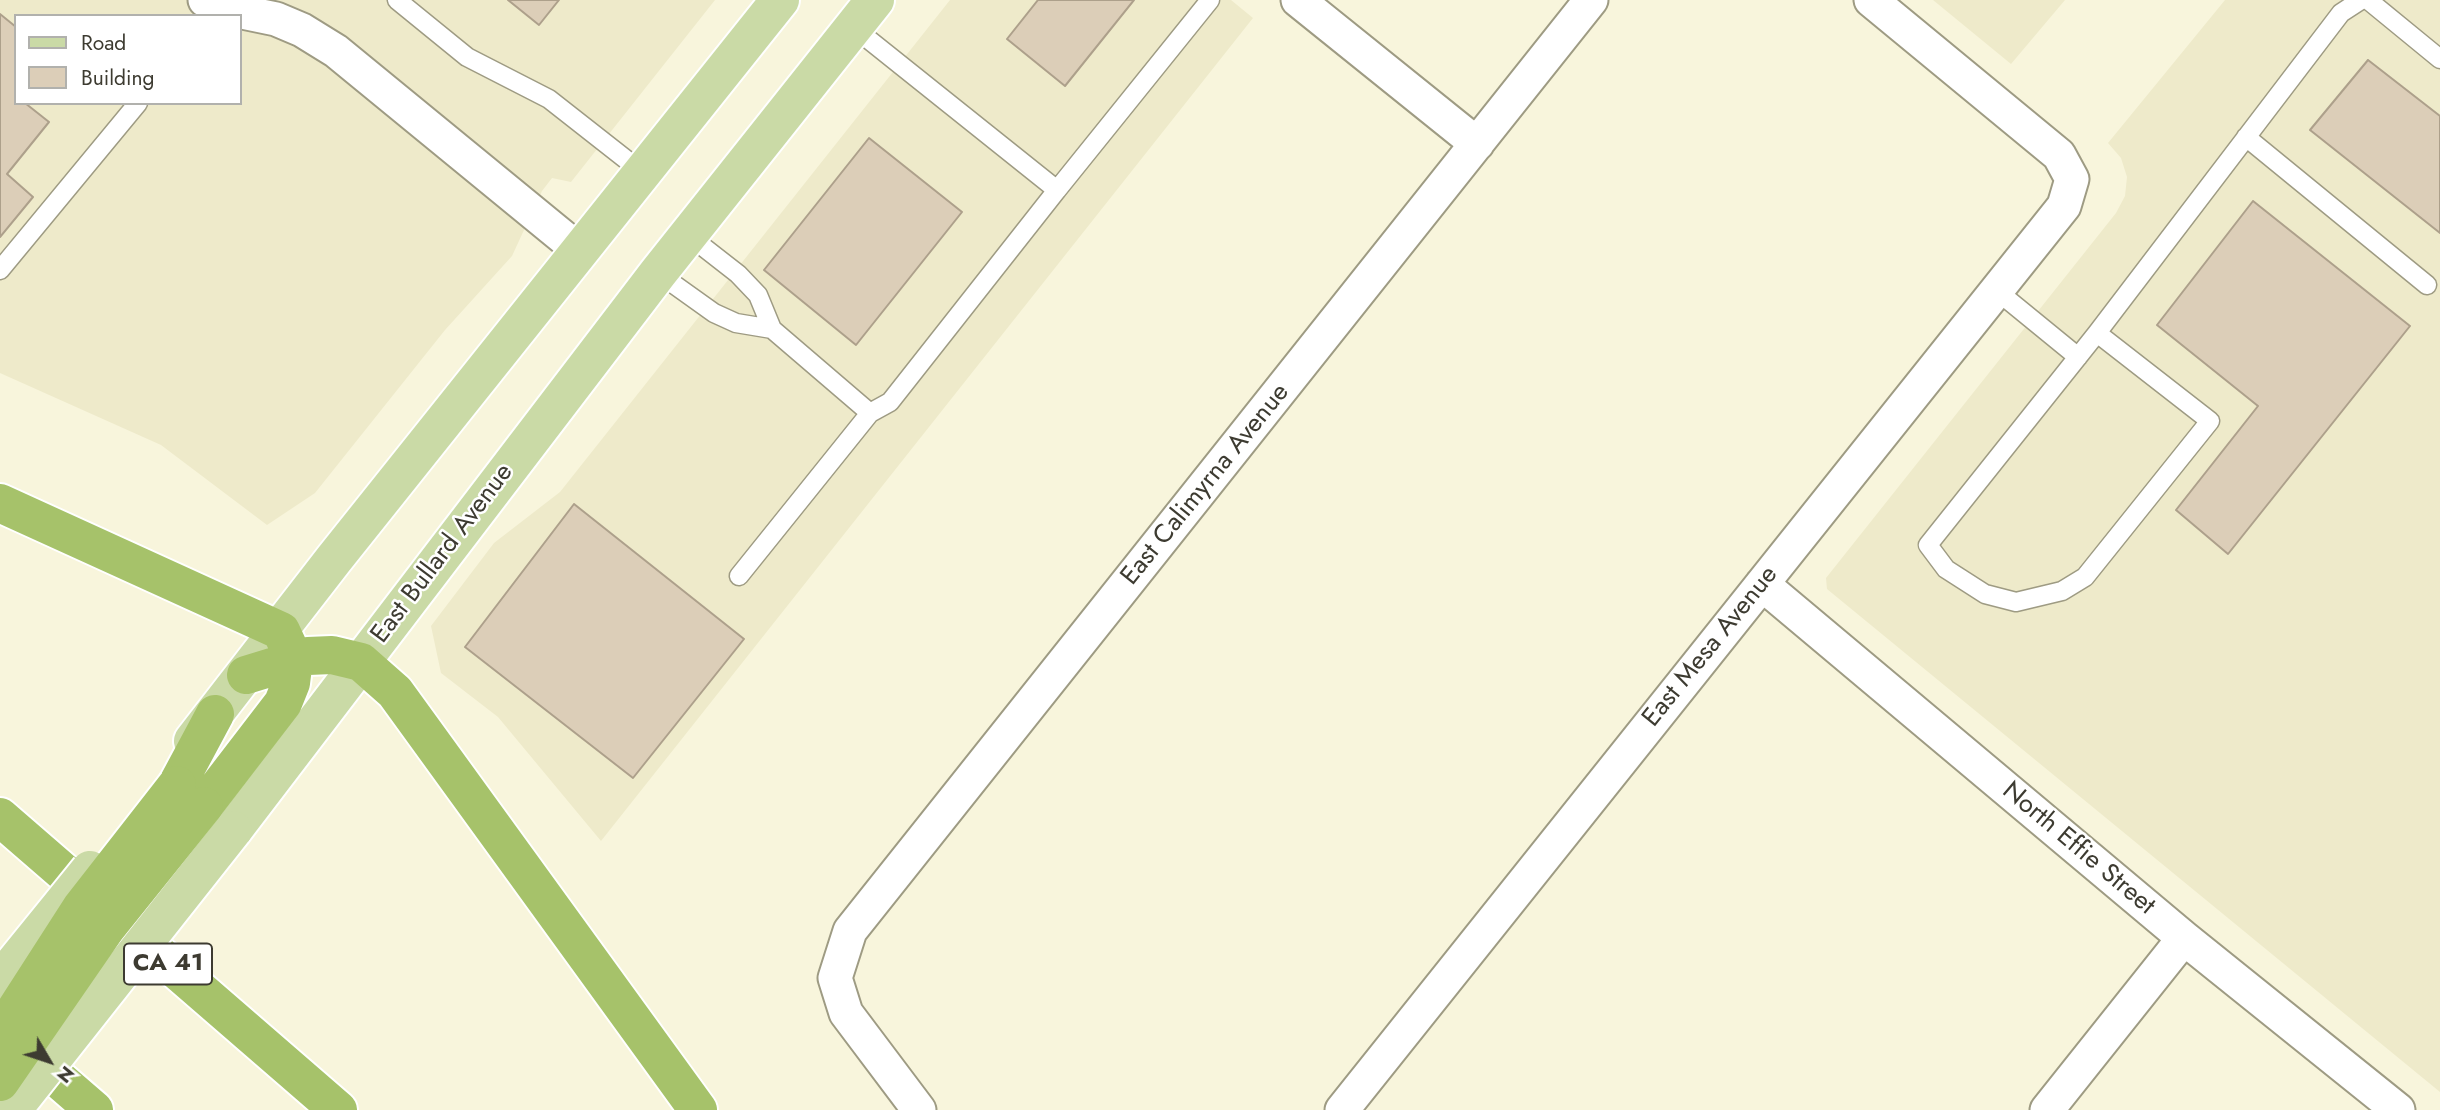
<!DOCTYPE html>
<html>
<head>
<meta charset="utf-8">
<style>
	body { margin:0 }
	#map { position:relative; width:2440px; height:1110px; overflow:hidden; background:#f8f5dc; font-family:Jost,sans-serif }
	canvas { display:block }
	.legend { position:absolute; left:14px; top:14px; width:228px; height:91px; box-sizing:border-box; background:#fff; border:2px solid #b1b1ad; margin:0; padding:9px 12px; list-style:none; font-size:21px; color:#3d3b31 }
	.legend li { display:flex; align-items:center; gap:14px; height:35px }
	.legend b { width:35px; border:2px solid #b1b1ad }
	.north { position:absolute; left:14px; top:1026px; width:70px; height:70px; -webkit-text-stroke:5px #fff; paint-order:stroke; rotate:129deg; font-size:19px; font-weight:700; line-height:28px; text-align:center; color:#3d3b31 }
	.north::after { content:''; display:block; margin:auto; width:24px; height:32px; background:#3d3b31; clip-path:polygon(50% 0,100% 100%,50% 72%,0 100%) }
</style>
</head>
<body>
<div id="map">
<canvas width="2440" height="1110"></canvas>
<ul class="legend">
<li><b style="height:9px;background:#cadaa6"></b>Road</li>
<li><b style="height:19px;background:#dcceb8"></b>Building</li>
</ul>
<div class="north">N</div>
</div>
<script>
const ctx = document.querySelector('canvas').getContext('2d');
ctx.lineJoin = 'round';
function fill(path, color) {
  ctx.fillStyle = color;
  ctx.fill(path, 'evenodd');
}
function toPath(rows) {
  const path = new Path2D();
  for (const r of rows) {
    path.moveTo(r[0], r[1]);
    for (let i = 2; i < r.length; i += 2) path.lineTo(r[i], r[i + 1]);
  }
  return path;
}
function stroke(path, color, width, dash) {
  ctx.strokeStyle = color;
  ctx.lineWidth = width;
  ctx.lineCap = dash ? 'butt' : 'round';
  ctx.setLineDash(dash || []);
  ctx.stroke(path);
}
function label(font, color, halo, rows, align = 'center') {
  ctx.font = font + ' Jost,sans-serif';
  ctx.lineWidth = 5;
  ctx.setLineDash([]);
  ctx.textBaseline = 'middle';
  ctx.strokeStyle = halo;
  ctx.fillStyle = color;
  for (const [text, x, y, turn = 0] of rows) {
    ctx.save();
    ctx.translate(x, y);
    ctx.rotate((+turn || 0) * Math.PI / 180);
    ctx.textAlign = isNaN(turn) ? turn : align;
    if (halo) ctx.strokeText(text, 0, 0);
    ctx.fillText(text, 0, 0);
    ctx.restore();
  }
}
fill(toPath([
	[0,0,715,0,571,182,552,178,542,191,512,256,445,330,315,493,267,525,161,445,0,373],
	[16,16,240,16,240,103,16,103],
	[950,0,1231,0,1253,18,601,841,498,717,441,673,431,626,494,543,560,492],
	[1933,0,2065,0,2011,64],
	[2225,0,2440,0,2440,1092,1827,589,1826,578,2116,213,2125,196,2127,177,2121,158,2108,143]
]), '#eeeaca');
const building = toPath([
	[508,0,559,0,539,25,508,0],
	[1038,0,1134,0,1065,86,1007,39,1038,0],
	[0,14,16,27,16,103,25,103,49,122,7,174,33,197,0,237,0,14],
	[2368,60,2440,116,2440,233,2310,130,2368,60],
	[869,138,962,212,856,345,764,270,869,138],
	[2253,201,2410,326,2228,554,2176,510,2258,406,2157,325,2253,201],
	[574,504,744,639,633,778,465,647,574,504]
]);
fill(building, '#dcceb8');
stroke(building, '#ada08b', 2);
const service = toPath([
	[397,0,467,57,549,99,642,172],
	[2368,0,2440,59],
	[853,27,1057,190,1210,0],
	[2246,137,2427,285],
	[688,235,738,274,758,295,772,329,870,413,890,402,1057,190],
	[0,270,138,103],
	[658,273,714,313,736,323,772,329],
	[1996,290,2078,357],
	[2097,333,2210,421,2085,577,2062,591,2016,602,1985,594,1946,569,1928,545,2097,333,2341,13,2361,0],
	[739,576,870,413]
]);
const minor = toPath([
	[205,0,218,7,276,19,302,30,336,51,580,251],
	[1298,0,1477,144],
	[1762,584,2184,938,2398,1110],
	[919,1110,846,1013,835,978,850,931,1591,0],
	[1342,1110,2064,206,2072,179,2059,155,1871,0],
	[2047,1110,2184,938]
]);
const primary = toPath([
	[193,741,334,559,780,0],
	[233,830,658,273,875,0]
]);
const motorway = toPath([
	[0,503,281,631,294,659,291,683,283,703,204,806],
	[246,675,308,656,332,655,361,662,395,692,698,1110],
	[177,785,215,714],
	[0,817,338,1110],
	[20,1046,94,1110]
]);
stroke(service, '#9e9b83', 21);
stroke(minor, '#9e9b83', 37);
stroke(primary, '#fff', 42);
stroke(motorway, '#fff', 42);
stroke(service, '#fff', 18);
stroke(minor, '#fff', 33);
stroke(primary, '#cadaa6', 38);
stroke(motorway, '#a6c26a', 38);
const primaryBridge = toPath([
	[0,981,90,870],
	[12,1110,233,830]
]);
const motorwayBridge = toPath([
	[0,1034,81,908,177,785],
	[0,1082,107,927,204,806]
]);
stroke(primaryBridge, '#fff', 42, []);
stroke(motorwayBridge, '#fff', 42, []);
stroke(primaryBridge, '#cadaa6', 38);
stroke(motorwayBridge, '#a6c26a', 38);
for (const [x, y, w] of [
	[168,964,88]
]) {
  const box = new Path2D();
  box.roundRect(x - w / 2, y - 20.5, w, 41, 5);
  ctx.fillStyle = '#fff';
  ctx.fill(box);
  stroke(box, '#3d3b31', 2);
}
label('bold 24px', '#3d3b31', null, [
	["CA 41",168,964]
]);
label('26px', '#3d3b31', '#fff', [
	["East Calimyrna Avenue",1206,485,-51],
	["East Bullard Avenue",443,554,-53],
	["East Mesa Avenue",1711,647,-51],
	["North Effie Street",2078,849,40]
]);
</script>
</body>
</html>
